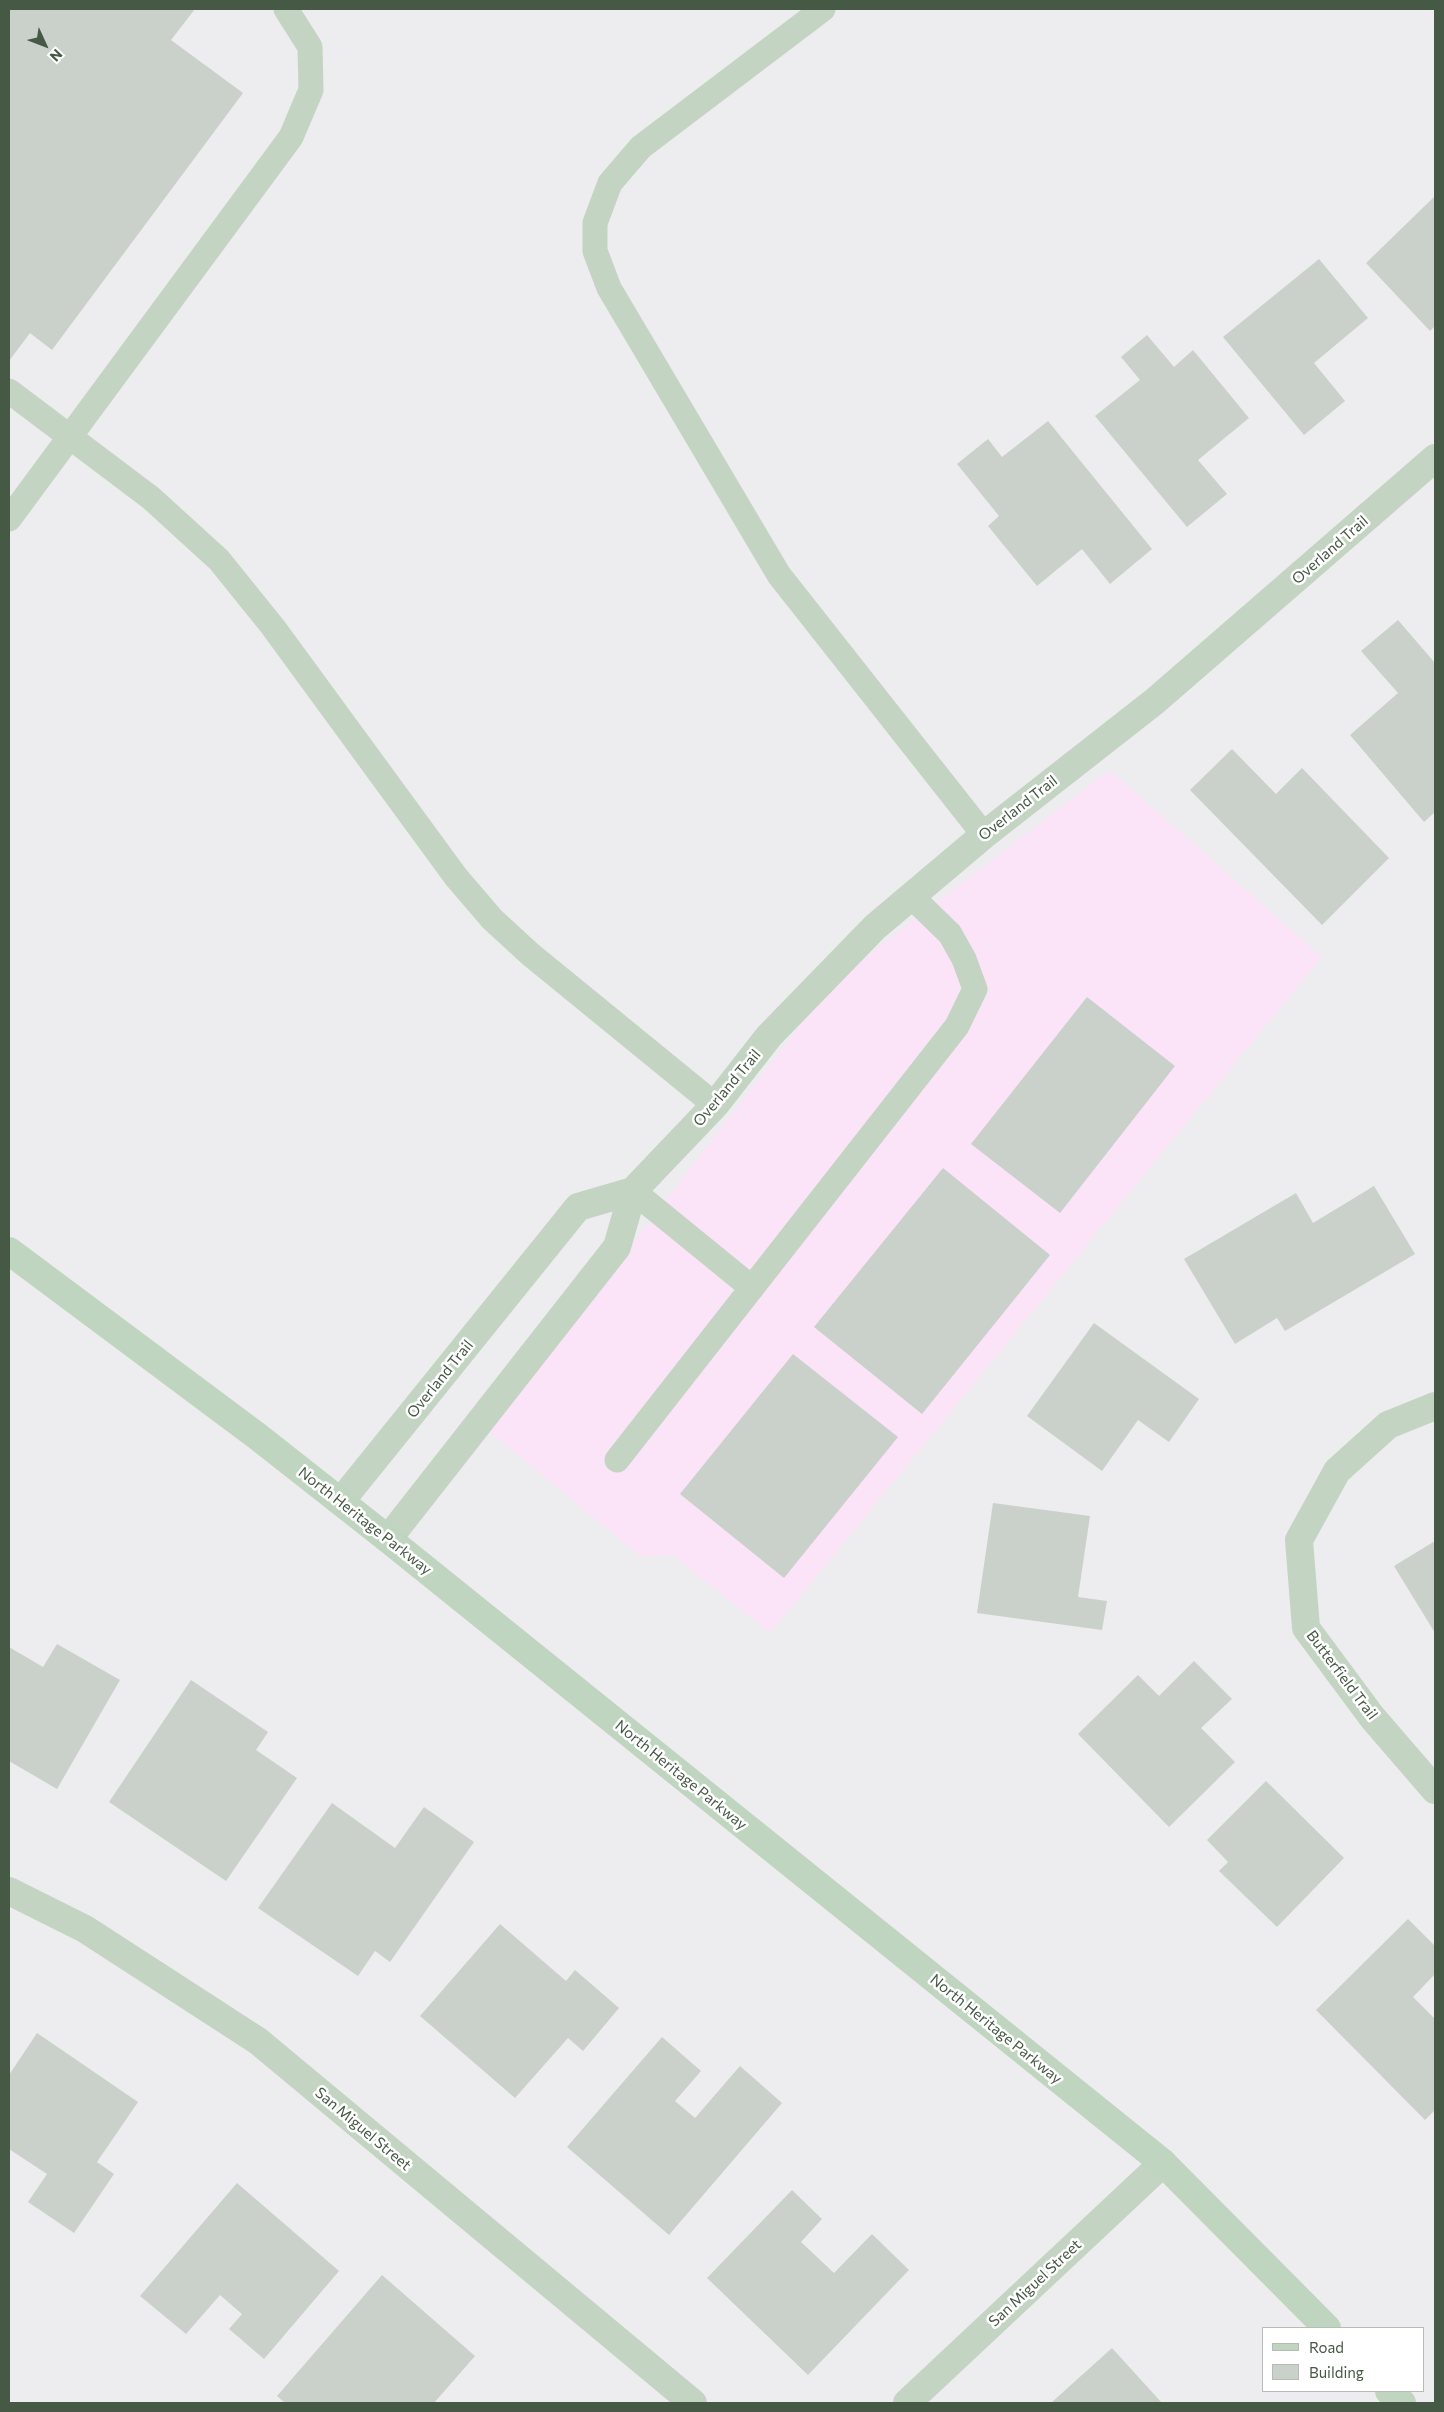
<!DOCTYPE html>
<html>
<head>
<meta charset="utf-8">
<style>
	body { margin:0 }
	#map { position:relative; width:1444px; height:2412px; overflow:hidden; background:#edecef; font-family:Commissioner,sans-serif }
	canvas { display:block }
	.frame { position:absolute; inset:0; border:10px solid #465945; pointer-events:none }
	.legend { position:absolute; left:1262px; top:2327px; width:162px; height:65px; box-sizing:border-box; background:#fff; border:1px solid #b5bdb5; margin:0; padding:6px 9px; list-style:none; font-size:15px; color:#465945 }
	.legend li { display:flex; align-items:center; gap:10px; height:25px }
	.legend b { width:25px; border:1px solid #b5bdb5 }
	.north { position:absolute; left:20px; top:20px; width:50px; height:50px; -webkit-text-stroke:4px #fff; paint-order:stroke; rotate:133deg; font-size:14px; font-weight:700; line-height:20px; text-align:center; color:#465945 }
	.north::after { content:''; display:block; margin:auto; width:18px; height:22px; background:#465945; clip-path:polygon(50% 0,100% 100%,50% 72%,0 100%) }
</style>
</head>
<body>
<div id="map">
<canvas width="1444" height="2412"></canvas>
<div class="frame"></div>
<ul class="legend">
<li><b style="height:6px;background:#bfd5bf"></b>Road</li>
<li><b style="height:14px;background:#cad1ca"></b>Building</li>
</ul>
<div class="north">N</div>
</div>
<script>
const ctx = document.querySelector('canvas').getContext('2d');
ctx.lineJoin = 'round';
function fill(path, color) {
  ctx.fillStyle = color;
  ctx.fill(path, 'evenodd');
}
function toPath(rows) {
  const path = new Path2D();
  for (const r of rows) {
    path.moveTo(r[0], r[1]);
    for (let i = 2; i < r.length; i += 2) path.lineTo(r[i], r[i + 1]);
  }
  return path;
}
function stroke(path, color, width, dash) {
  ctx.strokeStyle = color;
  ctx.lineWidth = width;
  ctx.lineCap = dash ? 'butt' : 'round';
  ctx.setLineDash(dash || []);
  ctx.stroke(path);
}
function label(font, color, halo, rows, align = 'center') {
  ctx.font = font + ' Commissioner,sans-serif';
  ctx.lineWidth = 5;
  ctx.setLineDash([]);
  ctx.textBaseline = 'middle';
  ctx.strokeStyle = halo;
  ctx.fillStyle = color;
  for (const [text, x, y, turn = 0] of rows) {
    ctx.save();
    ctx.translate(x, y);
    ctx.rotate((+turn || 0) * Math.PI / 180);
    ctx.textAlign = isNaN(turn) ? turn : align;
    if (halo) ctx.strokeText(text, 0, 0);
    ctx.fillText(text, 0, 0);
    ctx.restore();
  }
}
fill(toPath([
	[1110,770,1322,957,770,1633,673,1555,640,1556,489,1431,834,981]
]), '#fbe4f7');
fill(toPath([
	[9,9,195,9,171,40,243,93,52,350,30,333,9,361],
	[1435,196,1435,326,1430,331,1366,263],
	[1319,259,1368,318,1314,363,1345,401,1304,435,1223,337],
	[1147,335,1174,367,1193,350,1249,418,1198,460,1227,494,1187,527,1095,416,1140,380,1121,357],
	[1048,421,1152,549,1110,584,1082,549,1037,586,988,526,999,516,957,464,988,439,1002,457],
	[1398,620,1435,663,1435,812,1424,822,1350,735,1398,693,1361,651],
	[1232,749,1276,794,1302,768,1389,858,1322,925,1190,790],
	[1087,997,1175,1066,1060,1213,971,1144],
	[943,1168,1050,1255,922,1414,814,1327],
	[1374,1186,1415,1254,1285,1331,1277,1318,1235,1344,1184,1259,1296,1193,1313,1223],
	[1094,1323,1199,1399,1169,1442,1138,1420,1102,1471,1027,1416],
	[793,1354,898,1437,784,1578,680,1494],
	[993,1503,1090,1516,1078,1597,1107,1601,1102,1630,977,1613],
	[1435,1541,1435,1633,1394,1566],
	[57,1644,120,1680,57,1789,9,1761,9,1647,43,1667],
	[1194,1661,1232,1699,1201,1728,1235,1762,1169,1827,1078,1734,1138,1675,1159,1696],
	[191,1680,268,1732,256,1750,297,1778,226,1881,109,1802],
	[1266,1781,1344,1858,1277,1927,1219,1871,1228,1862,1207,1840],
	[332,1803,395,1848,424,1807,474,1842,390,1962,375,1951,358,1976,258,1908],
	[1408,1919,1435,1946,1435,1974,1413,1997,1435,2019,1435,2110,1425,2120,1316,2010],
	[500,1924,566,1981,575,1970,619,2008,583,2051,568,2038,515,2098,420,2016],
	[37,2033,138,2102,97,2162,114,2174,74,2233,28,2202,47,2174,9,2149,9,2075],
	[662,2037,701,2071,675,2101,695,2118,740,2066,782,2103,669,2235,567,2147],
	[237,2183,339,2271,264,2359,229,2329,242,2314,220,2295,186,2334,140,2296],
	[792,2190,822,2219,801,2242,834,2273,872,2234,909,2270,808,2375,707,2278],
	[382,2275,475,2356,434,2403,285,2403,277,2396],
	[1112,2348,1162,2403,1051,2403]
]), '#cad1ca');
stroke(toPath([
	[823,9,641,147,610,183,595,223,595,251,609,288,779,575,984,835],
	[9,391,151,498,219,560,273,627,456,877,492,919,530,954,715,1105],
	[9,519,291,137,311,90,310,47,286,9],
	[633,1191,752,1288],
	[617,1460,957,1026,975,989,964,959,950,934,911,896]
]), '#c4d4c3', 25);
stroke(toPath([
	[1435,1406,1388,1425,1337,1471,1299,1540,1306,1628,1372,1717,1435,1790],
	[341,1501,578,1207,633,1191],
	[388,1539,617,1247,633,1191,715,1105,769,1036,875,927,984,835,1155,701,1435,458],
	[9,1891,85,1929,258,2041,693,2403],
	[907,2403,1163,2163]
]), '#c4d4c3', 28);
stroke(toPath([
	[9,1251,257,1436,388,1539,1163,2163,1327,2328],
	[1389,2391,1402,2403]
]), '#bfd5bf', 28);
label('15px', '#465945', '#fff', [
	["Overland Trail",1330,550,-41],
	["Overland Trail",1018,808,-38],
	["Overland Trail",727,1088,-50],
	["Overland Trail",440,1379,-51],
	["North Heritage Parkway",365,1521,38],
	["Butterfield Trail",1342,1675,53],
	["North Heritage Parkway",681,1775,39],
	["North Heritage Parkway",996,2029,39],
	["San Miguel Street",363,2129,40],
	["San Miguel Street",1035,2283,-43]
]);
</script>
</body>
</html>
